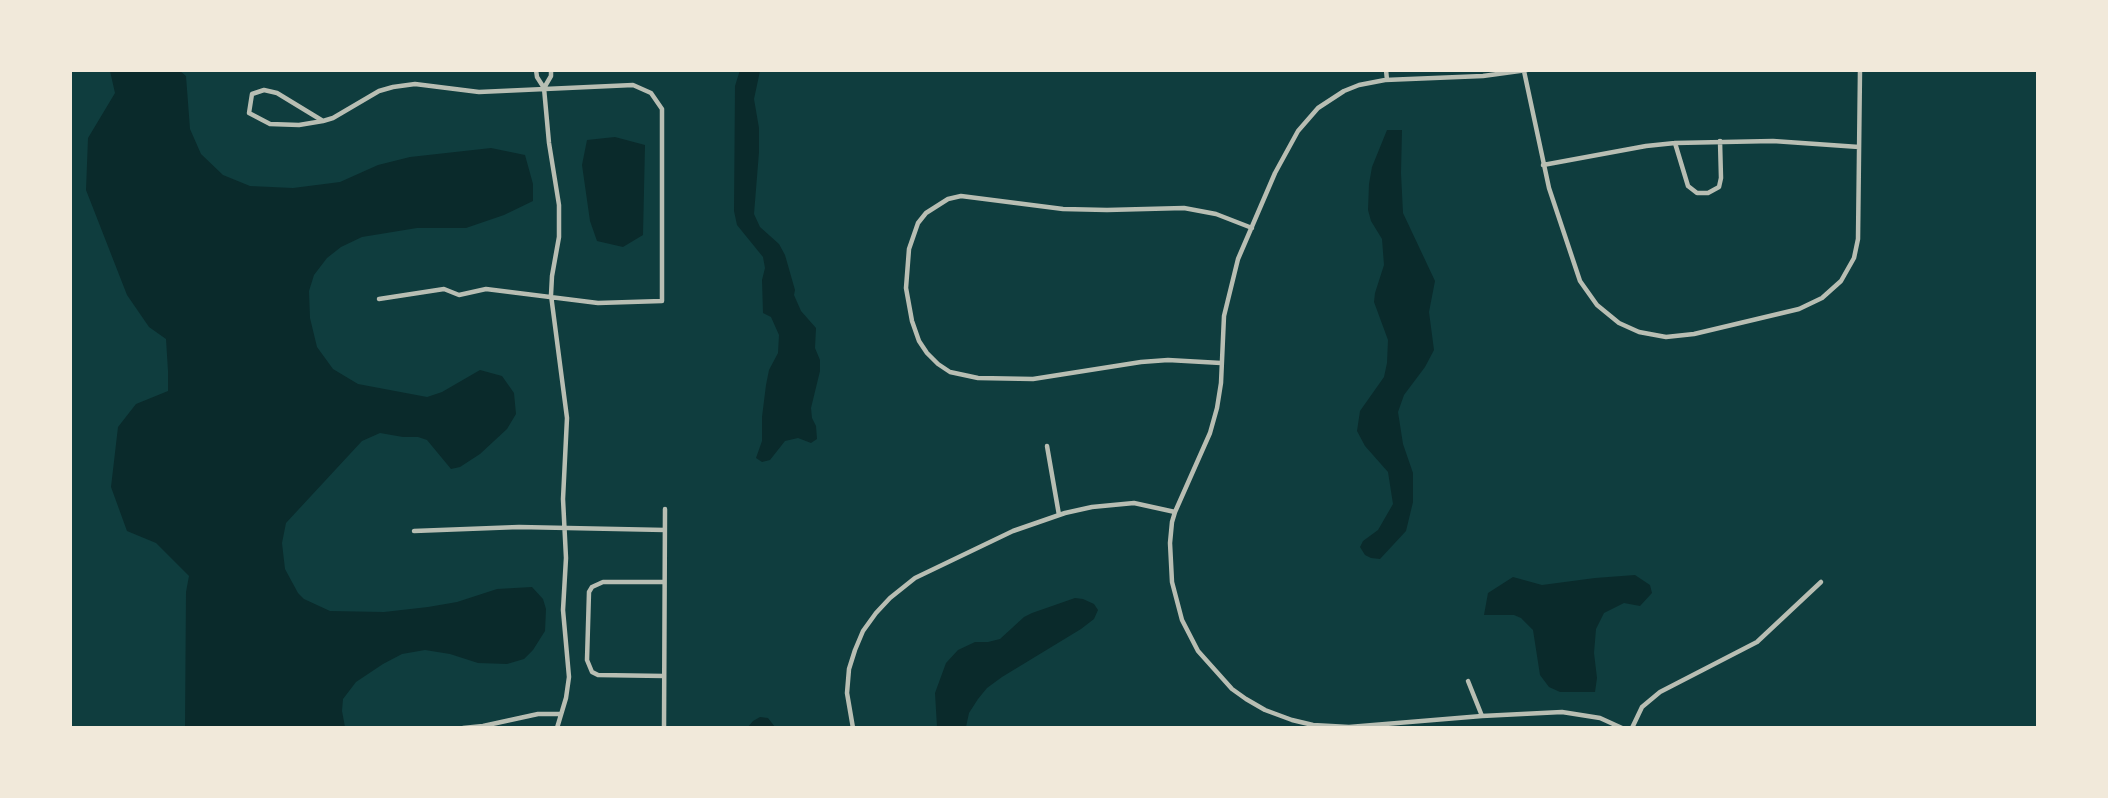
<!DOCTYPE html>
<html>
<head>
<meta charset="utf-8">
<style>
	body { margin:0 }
	#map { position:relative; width:2108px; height:798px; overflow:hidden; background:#0f3d3e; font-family:Poppins,sans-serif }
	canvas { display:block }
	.frame { position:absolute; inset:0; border:72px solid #f1e9da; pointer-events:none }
</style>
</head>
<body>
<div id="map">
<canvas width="2108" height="798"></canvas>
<div class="frame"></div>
</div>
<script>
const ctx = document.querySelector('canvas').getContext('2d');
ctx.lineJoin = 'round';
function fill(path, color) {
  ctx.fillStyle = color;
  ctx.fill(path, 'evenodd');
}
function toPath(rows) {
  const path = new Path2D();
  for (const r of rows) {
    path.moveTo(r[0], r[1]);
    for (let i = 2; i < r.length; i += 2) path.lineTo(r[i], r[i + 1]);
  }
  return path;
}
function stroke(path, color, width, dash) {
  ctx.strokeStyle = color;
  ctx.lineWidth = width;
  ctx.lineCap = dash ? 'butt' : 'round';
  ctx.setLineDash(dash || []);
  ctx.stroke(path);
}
fill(toPath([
	[740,70,760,71,754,99,759,128,759,152,754,214,760,227,779,244,785,255,795,290,794,295,801,311,816,328,815,348,820,360,820,371,811,408,812,418,816,426,817,439,811,443,798,438,785,441,770,460,762,462,756,458,762,441,762,417,766,385,769,370,778,353,779,335,771,317,763,313,762,280,765,268,763,257,737,225,734,211,735,86],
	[110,71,180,71,186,76,190,129,201,154,223,175,250,186,293,188,340,182,378,165,410,157,491,148,525,155,533,184,533,201,504,215,466,228,417,228,362,237,341,247,327,258,314,275,309,291,310,318,317,347,333,369,358,384,427,397,442,392,480,370,502,376,514,393,516,414,507,429,480,454,460,467,451,469,427,440,418,437,403,437,380,433,362,441,286,523,282,543,285,569,298,593,304,599,330,611,384,612,428,607,457,602,497,589,532,587,543,599,546,609,545,631,533,650,524,659,507,664,478,663,450,654,425,650,402,654,383,664,356,682,343,699,342,711,345,727,185,727,186,592,189,576,156,543,127,531,111,487,118,427,136,404,168,391,168,371,166,339,149,327,127,295,86,190,88,138,115,93],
	[1387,130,1402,130,1401,173,1403,213,1435,281,1429,312,1434,350,1425,367,1404,395,1398,412,1403,444,1413,473,1413,502,1406,531,1380,559,1371,558,1365,555,1360,547,1363,541,1378,530,1393,504,1388,472,1365,446,1357,431,1360,411,1384,377,1387,363,1388,340,1374,302,1375,293,1384,265,1382,239,1371,221,1368,210,1369,184,1372,167],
	[615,137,645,145,643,235,623,247,597,241,590,221,582,165,587,140],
	[1635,575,1650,585,1652,593,1640,606,1624,603,1604,613,1596,629,1594,653,1597,678,1595,692,1560,692,1549,687,1540,675,1533,630,1521,618,1514,615,1484,615,1488,593,1513,577,1542,585,1595,578],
	[1075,598,1083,599,1094,604,1098,610,1094,619,1081,629,1002,677,987,688,978,699,969,713,966,727,937,727,935,693,946,663,958,650,975,642,988,642,1000,639,1024,617,1032,613],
	[760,717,768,718,775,727,748,727,753,721]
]), '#0a2a2b');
stroke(toPath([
	[536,70,537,77,544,88,549,143,559,205,559,237,552,276,551,295,567,418,563,499,566,558,563,610,569,677,566,698,557,728],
	[1386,70,1387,80],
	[1527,70,1483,76,1385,80,1359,85,1344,91,1318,108,1298,131,1275,173,1238,259,1224,316,1221,383,1217,408,1210,433,1175,512,1172,522,1170,543,1172,582,1182,620,1198,651,1232,689,1246,699,1265,710,1292,720,1313,725,1349,727,1482,716,1562,712,1600,718,1622,728],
	[1524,71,1549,188,1580,281,1597,305,1619,323,1639,332,1666,337,1694,334,1799,309,1822,298,1841,281,1854,258,1858,239,1860,70],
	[544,88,551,76,551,70],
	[264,90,277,93,323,121,299,125,270,124,249,113,252,94,264,90],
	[323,121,333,118,379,91,393,87,415,84,479,92,633,85,651,93,662,109,662,301,598,303,486,289,459,295,444,289,379,299],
	[1675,143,1688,186,1697,193,1708,193,1719,187,1721,178,1720,141],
	[1543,165,1646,146,1675,143,1773,141,1859,147],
	[1221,363,1168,360,1141,362,1033,379,978,378,950,372,938,364,927,353,919,341,912,321,906,288,909,249,918,223,926,213,948,199,961,196,1063,209,1107,210,1184,208,1216,214,1252,228],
	[1047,446,1059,515],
	[414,531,519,527,665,530],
	[664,676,598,675,592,672,587,660,589,592,592,587,603,582,664,582],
	[1468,681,1482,716],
	[463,728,483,726,538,714,561,714],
	[664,728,665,509],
	[853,728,847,693,849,669,855,650,863,631,876,613,890,598,915,578,1013,531,1065,513,1092,507,1134,503,1175,512],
	[1632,728,1642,707,1660,692,1757,642,1821,582]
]), '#b8beb3', 4.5);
</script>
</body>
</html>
